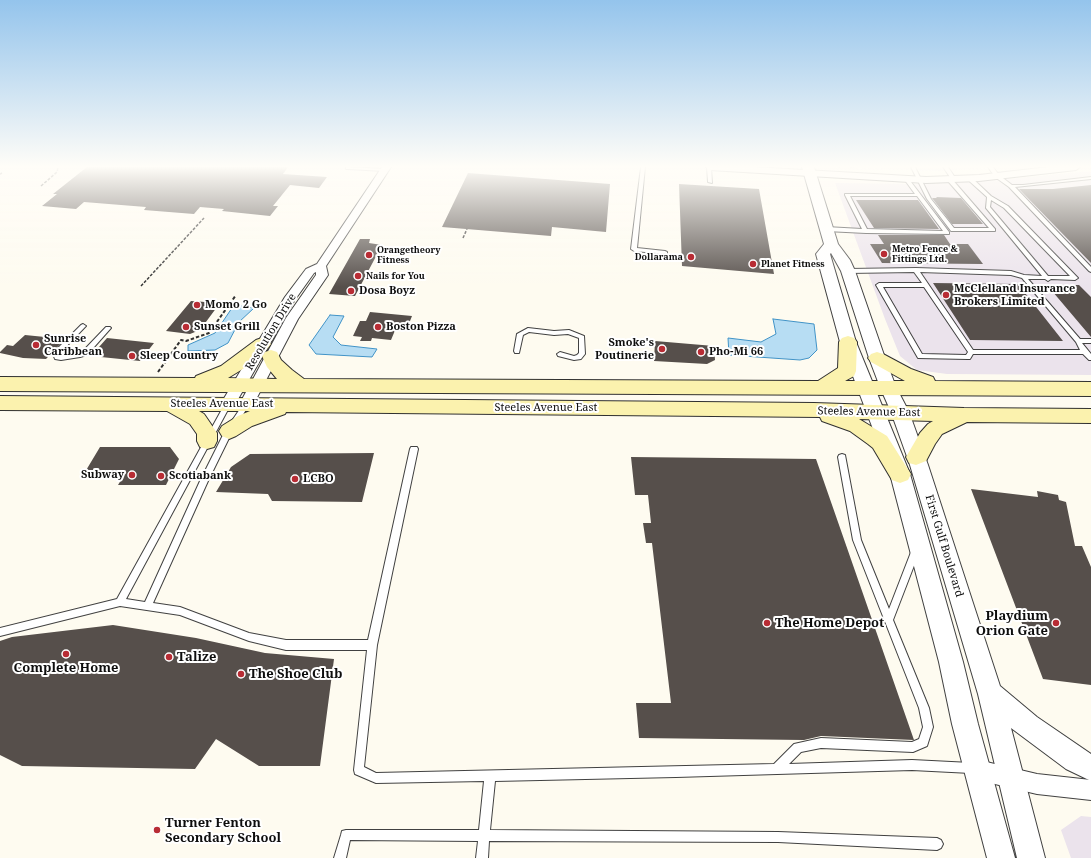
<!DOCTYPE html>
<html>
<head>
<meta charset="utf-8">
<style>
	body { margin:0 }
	canvas { display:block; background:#fefbf0 }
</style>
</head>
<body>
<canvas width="1091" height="858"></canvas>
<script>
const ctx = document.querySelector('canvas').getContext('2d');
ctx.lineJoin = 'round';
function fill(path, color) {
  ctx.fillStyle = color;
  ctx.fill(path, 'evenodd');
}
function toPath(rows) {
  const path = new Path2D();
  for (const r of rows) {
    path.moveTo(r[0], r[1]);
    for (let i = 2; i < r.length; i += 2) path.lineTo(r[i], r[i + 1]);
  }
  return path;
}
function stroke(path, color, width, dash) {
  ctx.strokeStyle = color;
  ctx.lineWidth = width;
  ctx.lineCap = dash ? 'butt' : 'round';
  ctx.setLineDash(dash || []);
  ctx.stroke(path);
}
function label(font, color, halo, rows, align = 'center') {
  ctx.font = font + ' "Noto Serif",serif';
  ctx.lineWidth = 4;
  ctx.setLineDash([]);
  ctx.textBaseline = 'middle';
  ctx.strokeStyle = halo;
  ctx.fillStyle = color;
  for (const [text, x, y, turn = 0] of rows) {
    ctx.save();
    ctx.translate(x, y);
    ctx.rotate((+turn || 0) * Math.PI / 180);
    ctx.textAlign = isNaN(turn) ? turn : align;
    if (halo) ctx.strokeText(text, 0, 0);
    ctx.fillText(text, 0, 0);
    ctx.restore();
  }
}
fill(toPath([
	[829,167,1004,167,940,171],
	[1091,171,1091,375,947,374,917,370,900,356,885,319,835,183,929,184,987,181],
	[1081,816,1091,817,1091,858,1071,858,1061,830]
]), '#ebe3ec');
const water = toPath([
	[234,305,254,308,239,322,228,343,215,350,188,351,188,345,215,333,234,305],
	[330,315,344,316,333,337,341,345,377,349,372,357,316,354,309,345,330,315],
	[773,319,814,324,817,350,809,358,800,360,729,355,728,338,761,342,776,334,773,319]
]);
fill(water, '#b7ddf3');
stroke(water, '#4193c7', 1);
fill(toPath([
	[87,167,288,167,283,174,327,177,319,188,290,185,273,206,278,206,270,216,222,211,224,209,200,207,194,214,144,210,146,207,84,202,76,209,42,206,57,194,53,194],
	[468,173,610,184,606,232,552,227,551,236,442,227],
	[679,184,759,189,774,274,682,266],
	[1091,185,1091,263,1019,189,1053,189],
	[936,197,961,198,983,224,952,224,932,198,937,198],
	[856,200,918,200,939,229,874,228],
	[878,235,944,235,950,244,968,244,983,264,882,263,870,244,884,244],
	[360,239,370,239,369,243,382,245,355,296,329,294],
	[933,283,1018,284,1063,341,970,340],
	[1047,285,1079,285,1091,297,1091,337],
	[191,301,220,303,200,330,190,334,166,331],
	[370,312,412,316,408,326,400,325,399,328,396,328,391,340,372,338,371,341,360,341,362,337,353,336,360,321,366,321],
	[25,335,65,339,46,359,23,358,0,353,0,352,7,345,13,346],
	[107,338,154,343,140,361,91,356],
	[655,341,714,346,715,360,707,364,654,361],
	[100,447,170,447,179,459,166,485,118,485,126,472,85,472],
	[374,453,362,502,272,501,268,494,216,492,231,467,250,454],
	[631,457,816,459,914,740,821,736,804,740,639,738,636,703,671,703,652,543,646,543,643,523,651,523,648,495,635,495],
	[971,489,1038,497,1037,491,1058,495,1059,500,1066,502,1075,546,1082,546,1091,567,1091,685,1043,679],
	[113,625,196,638,265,653,334,659,320,766,259,766,216,739,195,769,22,766,0,755,0,641,12,637]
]), '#564f4b');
const service = toPath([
	[346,167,385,169,387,170,385,171,348,169,346,169,346,167],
	[641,167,645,167,637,248,665,251,667,252,667,254,634,251,631,249,641,167],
	[707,167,711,167,712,183,708,182,707,167],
	[911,167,915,167,931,199,954,228,989,228,947,180,947,179,949,178,951,178,995,229,995,231,951,231,927,199,911,167],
	[943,167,948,167,956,179,956,180,952,180,943,167],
	[988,167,993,167,999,175,1012,185,1023,185,1091,177,1091,179,1015,187,1091,267,1091,272,1089,271,1009,187,995,177,988,167],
	[967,177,971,177,991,196,1008,206,1078,278,1075,280,1051,279,1048,281,1045,279,1028,279,1080,339,1091,339,1091,343,1082,343,1091,354,1091,360,1089,360,1083,354,973,354,970,359,968,359,918,358,876,285,879,283,922,283,914,272,848,273,845,271,848,269,916,268,1011,271,1024,275,1042,276,986,208,987,197,967,179,967,177],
	[991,200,1004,208,1070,276,1048,276,990,207,991,200],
	[920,272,1011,275,1022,278,1076,342,1080,350,973,350,920,272],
	[883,287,924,287,968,352,966,355,922,354,883,287],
	[904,178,908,178,949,232,949,234,866,233,826,231,823,229,826,227,862,229,845,195,845,194,915,194,904,179,904,178],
	[850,196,917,196,943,231,867,229,850,196],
	[83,324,86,326,85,327,59,354,60,355,83,351,106,327,110,327,111,328,87,355,80,357,61,360,55,359,53,354,54,352,81,325,83,324],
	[528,328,554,331,569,330,584,336,585,354,581,359,574,360,558,356,557,354,560,352,574,356,577,355,579,353,579,338,568,334,554,335,529,332,523,335,519,353,515,353,514,351,517,334,528,328],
	[226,402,228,402,231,404,126,599,145,602,200,481,225,431,244,403,246,402,249,405,232,432,208,481,153,603,180,607,249,633,286,640,368,640,410,449,411,447,417,447,418,449,377,645,364,767,376,773,774,764,794,744,821,738,912,742,919,739,923,727,919,708,853,540,838,457,839,455,842,454,845,455,861,540,889,609,913,547,916,546,919,547,920,550,893,620,929,708,933,727,927,746,913,752,821,748,801,752,789,764,912,760,971,763,975,764,976,768,975,772,971,773,912,770,676,777,495,781,490,830,778,832,937,838,941,840,943,844,941,848,937,850,778,842,489,841,488,858,476,858,478,841,350,840,346,858,334,858,341,835,342,831,346,830,479,830,484,781,376,783,355,774,354,770,367,650,286,650,249,641,180,615,120,606,0,636,0,628,117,599,226,402]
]);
const minor = toPath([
	[382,167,391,167,326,266,328,275,298,319,251,409,246,410,241,409,239,405,286,318,316,275,316,272,314,273,294,301,233,408,228,409,223,408,221,404,223,400,285,297,306,269,317,264,382,167],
	[706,167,753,167,926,177,979,175,1049,167,1080,167,1076,170,979,181,926,183,710,170,706,167],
	[978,760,1037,774,1091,780,1091,800,1037,794,978,780,971,777,968,770,971,763,978,760]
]);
const tertiary = toPath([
	[802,167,814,167,838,244,850,260,855,271,885,358,896,387,909,412,928,465,1000,686,1037,717,1091,754,1091,781,1066,769,1011,728,1045,858,1017,858,978,694,910,465,891,412,880,387,869,358,841,271,831,253,830,254,856,342,910,474,963,662,978,724,1015,858,987,858,952,724,939,662,890,474,840,342,816,254,824,244,802,167]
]);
const secondary = toPath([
	[848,336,854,338,857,342,856,371,854,376,845,381,905,381,871,362,868,358,871,354,877,352,883,354,911,369,933,377,935,381,1091,382,1091,396,0,391,0,377,195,378,196,376,221,366,256,340,262,338,268,340,271,344,268,348,246,367,228,378,277,379,267,367,262,356,265,352,271,350,277,352,281,360,292,370,304,379,818,381,838,368,839,342,842,338,848,336],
	[0,396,814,403,964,408,1091,409,1091,423,967,422,942,434,935,444,926,461,916,465,909,463,906,457,920,433,928,424,933,421,859,419,887,436,911,474,908,480,900,483,892,480,873,448,868,444,850,431,822,421,820,417,286,412,285,414,252,426,236,436,229,439,222,436,219,431,222,426,238,416,250,411,199,411,204,414,217,433,217,441,214,447,207,449,200,447,197,441,197,434,190,424,167,411,0,410,0,396]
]);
stroke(service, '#414141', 2);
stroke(minor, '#414141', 2);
stroke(tertiary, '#414141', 2);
stroke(secondary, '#303030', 2);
stroke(toPath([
	[0,174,2,173],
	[41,186,57,172,58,167],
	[463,238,467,229],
	[141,286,204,218]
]), '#303030', 1.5, [3, 1.5]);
stroke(toPath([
	[158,372,181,340,186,341,209,333,236,295]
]), '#303030', 2, [3.5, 2]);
fill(service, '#fff');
fill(minor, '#fff');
fill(tertiary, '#fff');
fill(secondary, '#fbf2ae');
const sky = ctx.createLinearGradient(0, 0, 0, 287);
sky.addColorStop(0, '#94c4ec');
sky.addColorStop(0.58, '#fffdf8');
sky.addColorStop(1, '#fffdf800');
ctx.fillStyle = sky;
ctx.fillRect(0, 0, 1091, 287);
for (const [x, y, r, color] of [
	[884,254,4,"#b82c34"],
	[369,255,4,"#b82c34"],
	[691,257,4,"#b82c34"],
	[753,264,4,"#b82c34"],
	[358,276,4,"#b82c34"],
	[351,291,4,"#b82c34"],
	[946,295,4,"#b82c34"],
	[197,305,4,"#b82c34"],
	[186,327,4,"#b82c34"],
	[378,327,4,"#b82c34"],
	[36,345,4,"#b82c34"],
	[662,349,4,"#b82c34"],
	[701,352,4,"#b82c34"],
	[132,356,4,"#b82c34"],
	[132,475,4,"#b82c34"],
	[161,476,4,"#b82c34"],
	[295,479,4,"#b82c34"],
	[767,623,4,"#b82c34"],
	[1056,623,4,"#b82c34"],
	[66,654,4,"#b82c34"],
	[169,657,4,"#b82c34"],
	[241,674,4,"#b82c34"],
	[157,830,4,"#b82c34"]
]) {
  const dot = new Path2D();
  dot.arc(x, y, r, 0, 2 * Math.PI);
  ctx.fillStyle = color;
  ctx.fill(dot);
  stroke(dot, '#fff', 1.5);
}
label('bold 9px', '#0e0e0e', '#fff', [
	["Metro Fence &",892,249],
	["Fittings Ltd.",892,259],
	["Orangetheory",377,250],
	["Fitness",377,260],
	["Dollarama",683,257,"right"],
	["Planet Fitness",761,264],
	["Nails for You",366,276]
], 'left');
label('bold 11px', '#0e0e0e', '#fff', [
	["McClelland Insurance",954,289],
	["Brokers Limited",954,302],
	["Dosa Boyz",359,291],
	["Momo 2 Go",205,305],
	["Sunset Grill",194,327],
	["Boston Pizza",386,327],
	["Sunrise",44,339],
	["Caribbean",44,352],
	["Smoke's",654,343,"right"],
	["Poutinerie",654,356,"right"],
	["Pho-Mi 66",709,352],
	["Sleep Country",140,356],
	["Subway",124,475,"right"],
	["Scotiabank",169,476],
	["LCBO",303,479]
], 'left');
label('11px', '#0e0e0e', '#fff', [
	["Resolution Drive",271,332,-59],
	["Steeles Avenue East",222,404],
	["Steeles Avenue East",546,408],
	["Steeles Avenue East",869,412,1],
	["First Gulf Boulevard",944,546,73]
]);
label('bold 13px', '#0e0e0e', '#fff', [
	["Playdium",1048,616,"right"],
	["Orion Gate",1048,631,"right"],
	["The Home Depot",775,623],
	["Talize",177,657],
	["Complete Home",66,668,"center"],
	["The Shoe Club",249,674],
	["Turner Fenton",165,823],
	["Secondary School",165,838]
], 'left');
</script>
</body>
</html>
